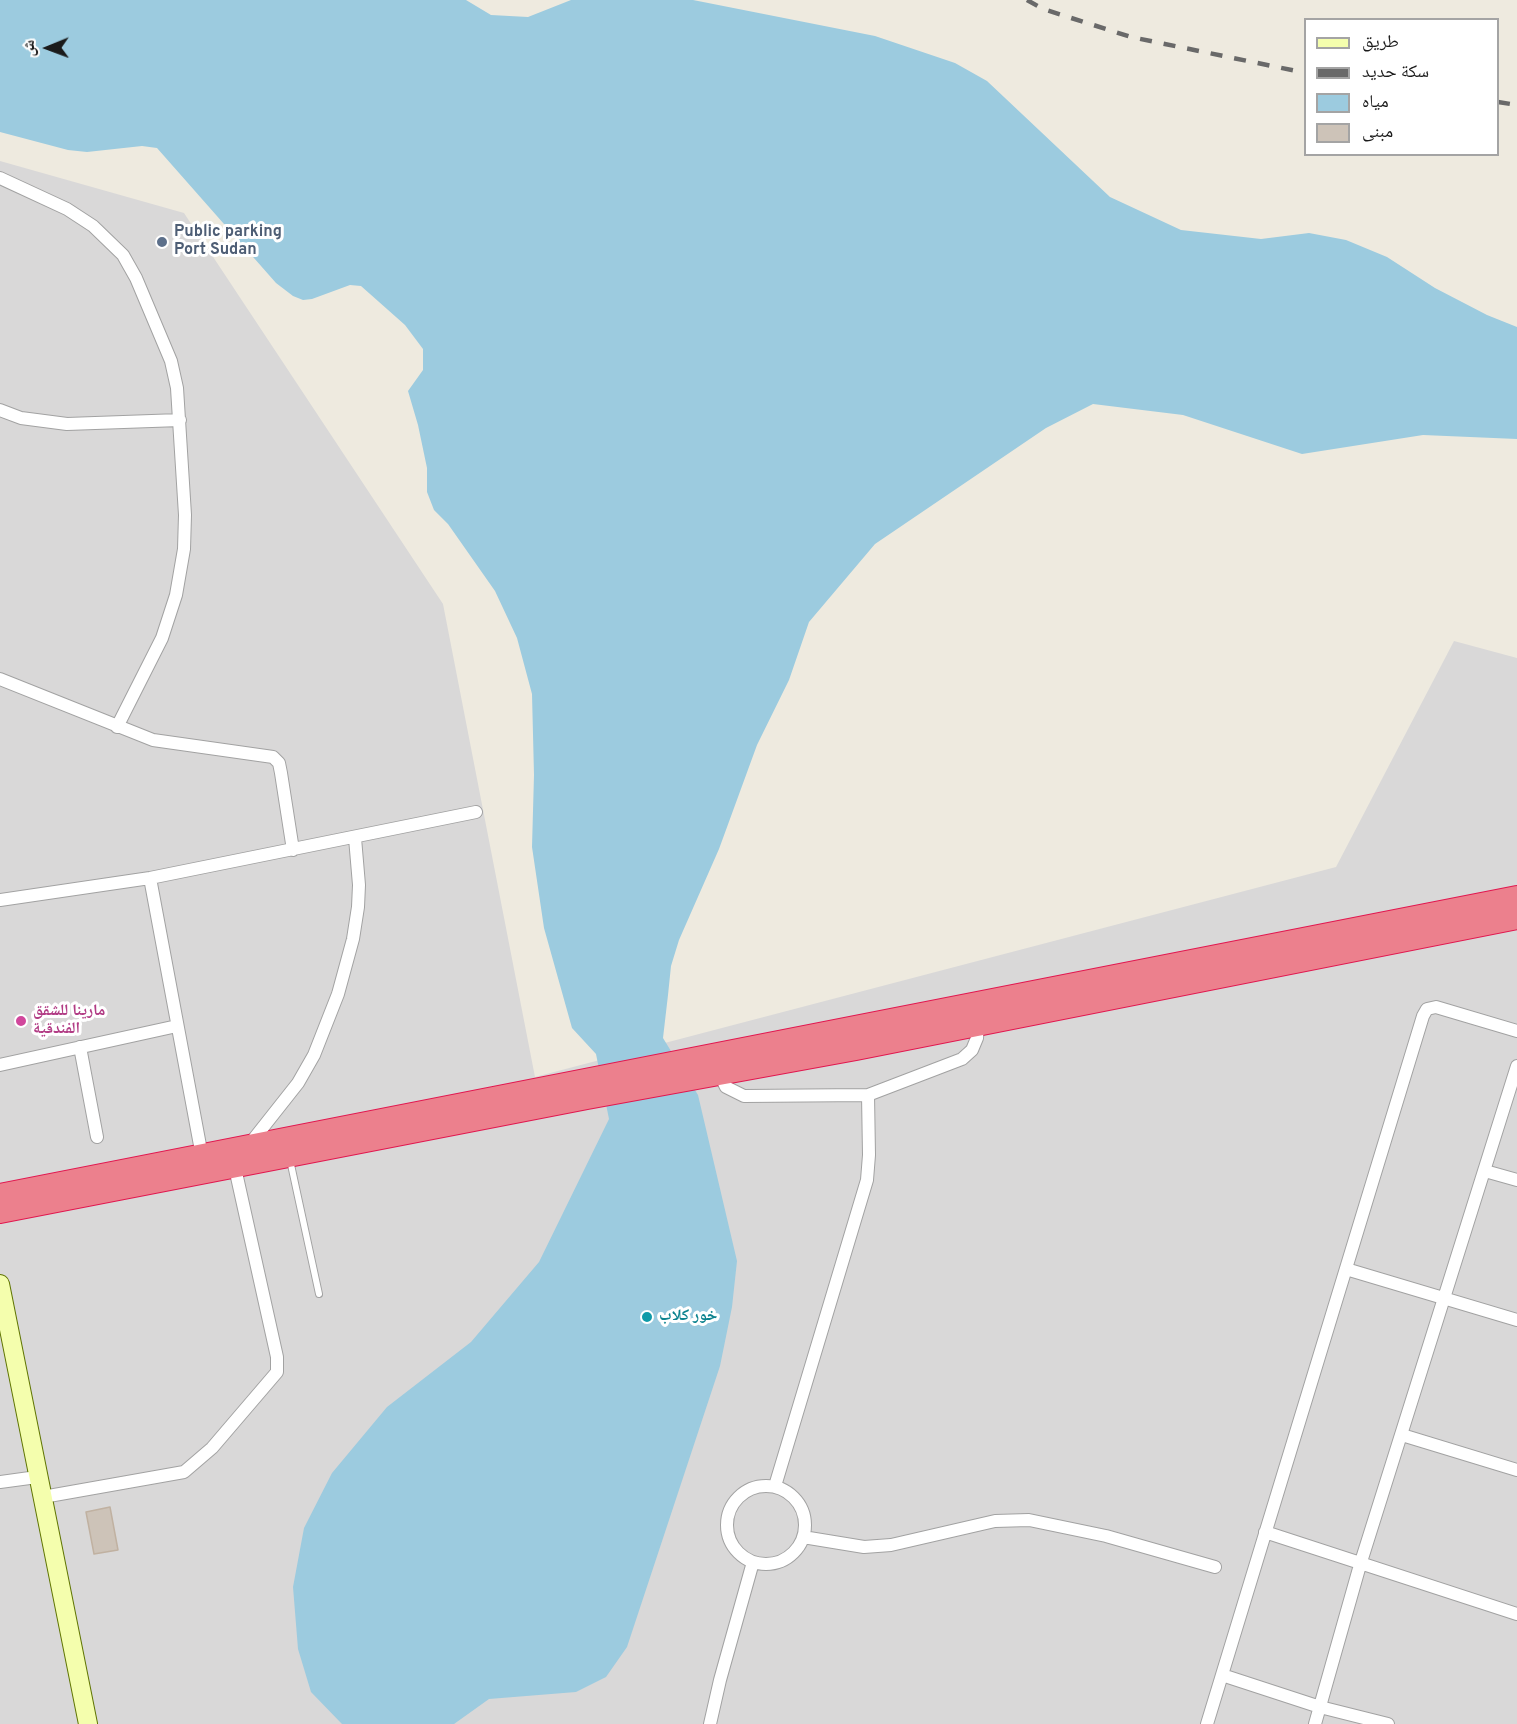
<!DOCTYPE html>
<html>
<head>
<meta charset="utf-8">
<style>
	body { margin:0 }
	#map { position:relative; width:1517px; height:1724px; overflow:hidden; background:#eeeadf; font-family:Overpass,"Noto Naskh Arabic",sans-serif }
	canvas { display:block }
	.legend { position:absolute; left:1304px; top:18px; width:195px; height:138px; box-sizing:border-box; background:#fff; border:2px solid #a4a4a4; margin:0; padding:8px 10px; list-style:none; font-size:18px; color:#1b1b1b }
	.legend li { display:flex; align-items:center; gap:12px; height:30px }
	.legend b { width:30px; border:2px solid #a4a4a4 }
	.north { position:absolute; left:18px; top:18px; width:60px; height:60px; -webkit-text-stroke:4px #fff; paint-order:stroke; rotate:269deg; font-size:16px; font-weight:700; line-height:24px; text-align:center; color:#1b1b1b }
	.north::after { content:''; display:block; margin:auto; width:21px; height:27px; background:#1b1b1b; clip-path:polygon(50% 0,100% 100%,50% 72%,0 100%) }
</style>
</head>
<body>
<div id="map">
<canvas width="1517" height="1724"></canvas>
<ul class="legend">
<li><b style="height:8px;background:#f4fead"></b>طريق</li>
<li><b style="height:8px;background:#696969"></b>سكة حديد</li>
<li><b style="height:16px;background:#9ccbdf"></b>مياه</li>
<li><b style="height:16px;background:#cdc3b8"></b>مبنى</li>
</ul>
<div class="north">ش</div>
</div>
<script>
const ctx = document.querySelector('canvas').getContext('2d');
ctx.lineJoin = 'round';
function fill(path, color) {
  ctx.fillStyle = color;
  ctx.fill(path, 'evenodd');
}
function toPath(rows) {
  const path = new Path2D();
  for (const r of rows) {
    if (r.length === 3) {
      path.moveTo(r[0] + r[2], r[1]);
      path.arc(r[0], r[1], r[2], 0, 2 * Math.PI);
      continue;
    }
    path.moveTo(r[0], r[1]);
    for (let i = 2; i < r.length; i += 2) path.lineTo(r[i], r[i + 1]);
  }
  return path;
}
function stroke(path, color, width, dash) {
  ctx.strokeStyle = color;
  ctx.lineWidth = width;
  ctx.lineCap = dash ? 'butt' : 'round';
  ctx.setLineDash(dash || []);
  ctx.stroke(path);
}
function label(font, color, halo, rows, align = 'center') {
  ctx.font = font + ' Overpass,"Noto Naskh Arabic",sans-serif';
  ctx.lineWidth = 6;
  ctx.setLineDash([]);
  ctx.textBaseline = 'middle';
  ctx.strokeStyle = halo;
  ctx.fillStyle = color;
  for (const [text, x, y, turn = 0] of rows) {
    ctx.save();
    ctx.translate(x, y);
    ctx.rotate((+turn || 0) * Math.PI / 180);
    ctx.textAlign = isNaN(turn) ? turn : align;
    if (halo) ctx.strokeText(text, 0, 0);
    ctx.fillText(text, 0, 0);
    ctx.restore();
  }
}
fill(toPath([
	[0,161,184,213,443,604,535,1077,1336,867,1454,641,1517,658,1517,1724,0,1724]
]), '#d9d8d8');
fill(toPath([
	[0,0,466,0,491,15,528,17,571,0,693,0,875,36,955,63,987,81,1110,197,1181,230,1261,239,1309,233,1346,240,1387,257,1435,288,1487,315,1517,327,1517,439,1423,435,1302,454,1183,415,1093,404,1046,428,875,544,809,622,789,680,757,745,719,849,679,940,671,966,668,995,663,1038,698,1095,737,1261,732,1307,720,1366,627,1647,606,1677,576,1692,489,1699,454,1724,342,1724,311,1692,298,1649,293,1587,304,1528,332,1473,387,1407,471,1342,539,1262,609,1119,596,1054,572,1028,544,928,532,847,534,775,532,694,517,638,495,591,448,524,434,510,427,492,427,468,418,425,408,391,423,370,423,349,405,325,361,286,350,285,312,299,303,300,293,296,276,283,157,148,142,146,87,152,68,150,0,132]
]), '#9ccbdf');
const building = toPath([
	[110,1507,118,1550,94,1554,86,1512,110,1507]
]);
fill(building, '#cdc3b8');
stroke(building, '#c0b1a1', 1.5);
const lane = toPath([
	[290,1160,319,1294]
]);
const street = toPath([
	[0,178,67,209,93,226,123,255,136,278,171,361,177,388,185,515,184,549,176,595,162,638,117,727],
	[0,410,21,418,67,424,180,420],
	[0,679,153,740,273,757,279,763,281,773,293,850],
	[150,878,202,1156],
	[0,900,150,878,476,812],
	[80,1047,97,1137],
	[0,1065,177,1026],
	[719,1073,726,1087,744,1096,868,1095,962,1059,972,1050,977,1038,978,1026],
	[249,1145,298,1083,314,1055,338,994,353,939,358,907,359,885,355,838],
	[1485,1171,1517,1180],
	[1346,1269,1517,1320],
	[1402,1435,1517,1470],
	[0,1482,37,1477],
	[766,1525,39],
	[775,1486,867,1180,869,1155,868,1095],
	[43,1497,184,1472,212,1448,277,1372,277,1357,235,1168],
	[1265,1532,1517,1614],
	[803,1537,864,1547,891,1545,995,1521,1029,1520,1106,1536,1215,1567],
	[1222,1675,1320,1707,1388,1724],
	[710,1724,720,1680,753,1562],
	[1207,1724,1423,1016,1427,1009,1436,1007,1517,1031],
	[1315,1724,1360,1565,1517,1066]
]);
const secondary = toPath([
	[0,1284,88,1724]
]);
const highway = toPath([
	[0,1195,1517,897],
	[0,1212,587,1098,856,1049,1517,918]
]);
stroke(lane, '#a2a2a2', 8);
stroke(street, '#a2a2a2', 14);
stroke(secondary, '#5f7400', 20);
stroke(highway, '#e1174f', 24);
stroke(lane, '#fff', 6);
stroke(street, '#fff', 12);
stroke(secondary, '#f4fead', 18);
stroke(highway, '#ec808d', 22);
stroke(toPath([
	[1027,0,1043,9,1131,37,1306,73],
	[1498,102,1517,105]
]), '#696969', 4.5, [12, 12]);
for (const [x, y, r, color] of [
	[162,242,6,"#5c6f8a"],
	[21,1021,6,"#d1479c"],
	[647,1317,6,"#0f9aa8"]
]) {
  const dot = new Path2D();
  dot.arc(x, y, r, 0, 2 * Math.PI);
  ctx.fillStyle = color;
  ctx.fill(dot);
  stroke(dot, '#fff', 2);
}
label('bold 16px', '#4e5e75', '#fff', [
	["Public parking",174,233],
	["Port Sudan",174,251]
], 'left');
label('bold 16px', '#b23c85', '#fff', [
	["مارينا للشقق",33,1012],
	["الفندقية",33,1030]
], 'left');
label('bold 16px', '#0d838f', '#fff', [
	["خور كلاب",659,1317]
], 'left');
</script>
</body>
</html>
